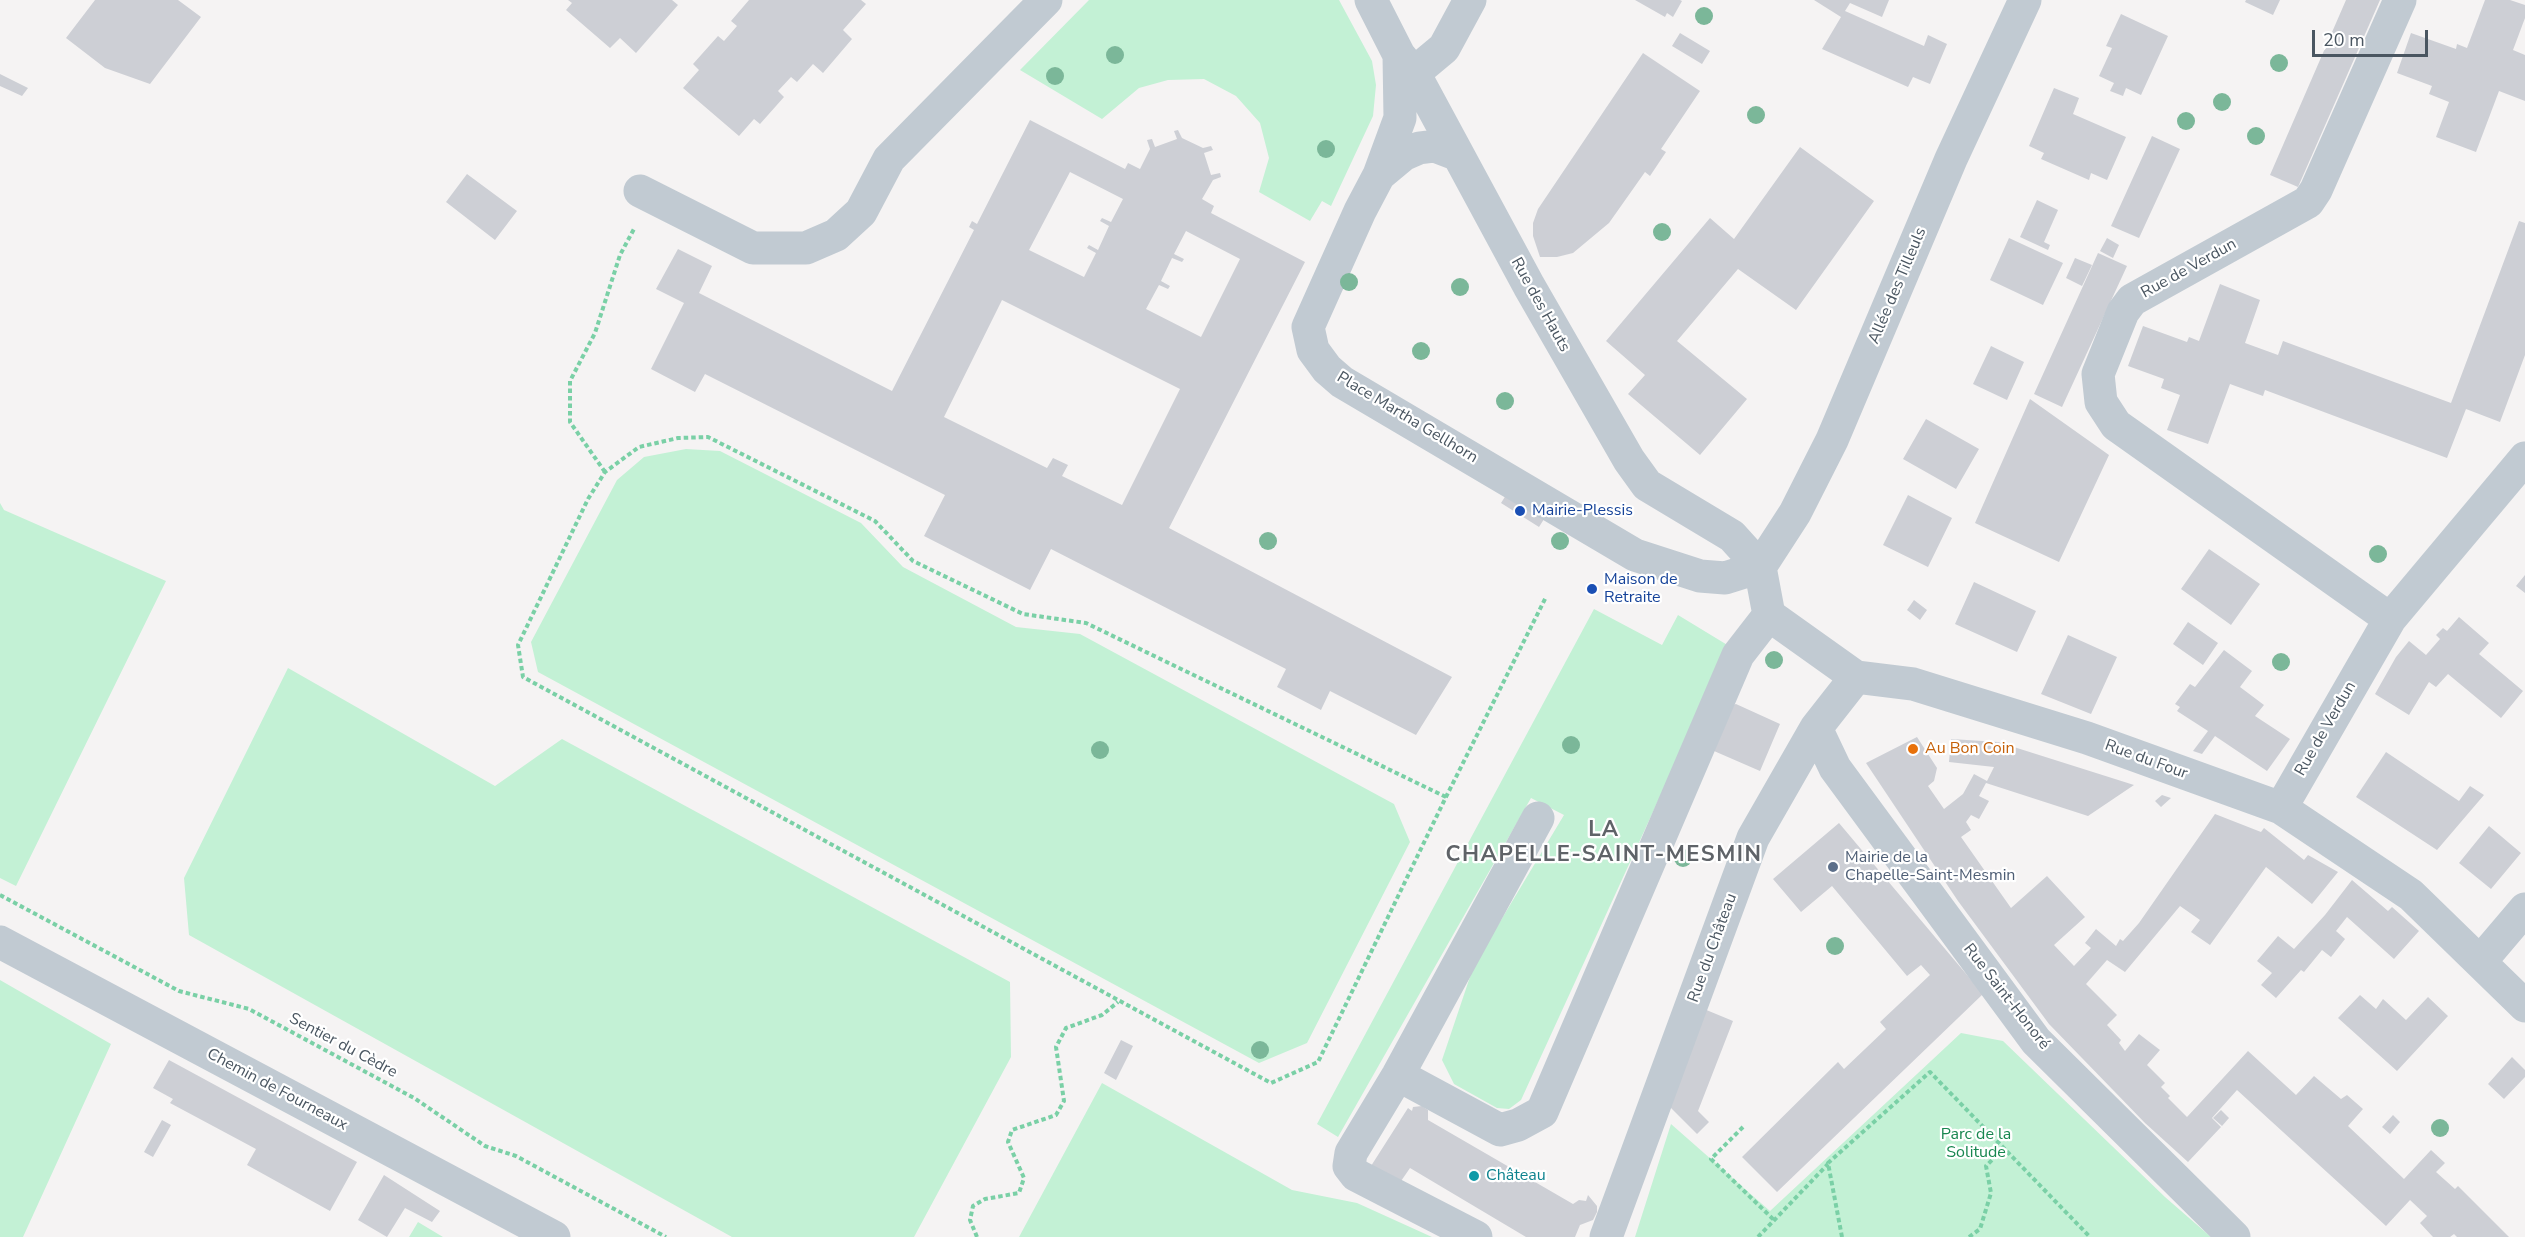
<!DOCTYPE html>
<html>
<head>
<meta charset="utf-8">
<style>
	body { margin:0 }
	#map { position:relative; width:2525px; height:1237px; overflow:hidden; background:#f5f3f3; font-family:"Nunito Sans",sans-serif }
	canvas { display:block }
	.scale { position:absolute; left:2312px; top:30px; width:116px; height:27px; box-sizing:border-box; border:3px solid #4a5661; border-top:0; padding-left:8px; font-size:18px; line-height:21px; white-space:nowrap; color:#4a5661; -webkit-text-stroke:4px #fff; paint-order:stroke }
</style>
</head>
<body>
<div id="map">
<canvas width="2525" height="1237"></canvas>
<div class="scale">20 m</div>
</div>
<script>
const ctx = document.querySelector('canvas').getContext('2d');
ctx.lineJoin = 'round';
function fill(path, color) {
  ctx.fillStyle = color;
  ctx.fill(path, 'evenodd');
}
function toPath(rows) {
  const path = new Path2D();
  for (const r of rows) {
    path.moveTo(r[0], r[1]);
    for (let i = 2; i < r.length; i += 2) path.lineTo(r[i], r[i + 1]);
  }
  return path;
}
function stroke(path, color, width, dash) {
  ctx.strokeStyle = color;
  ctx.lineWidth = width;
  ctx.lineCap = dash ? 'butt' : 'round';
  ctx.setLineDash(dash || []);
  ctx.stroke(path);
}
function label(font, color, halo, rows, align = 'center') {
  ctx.font = font + ' "Nunito Sans",sans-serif';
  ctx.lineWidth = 4.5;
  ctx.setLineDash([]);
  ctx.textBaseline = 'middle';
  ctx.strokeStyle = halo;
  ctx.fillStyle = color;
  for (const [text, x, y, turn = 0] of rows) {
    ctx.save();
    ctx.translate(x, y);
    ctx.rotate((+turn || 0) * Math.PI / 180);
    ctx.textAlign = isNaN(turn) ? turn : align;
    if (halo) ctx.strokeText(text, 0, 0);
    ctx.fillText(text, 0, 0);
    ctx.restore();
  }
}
fill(toPath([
	[1089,0,1339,0,1372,61,1376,85,1373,116,1331,206,1322,201,1310,221,1259,192,1269,158,1260,123,1236,96,1204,79,1168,80,1139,88,1102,119,1020,70],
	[686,449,720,451,861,523,903,567,1016,627,1080,634,1394,804,1410,842,1307,1043,1259,1063,538,672,531,642,617,480,644,457],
	[0,503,4,510,166,581,16,886,0,878],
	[1594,609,1662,645,1678,615,1729,646,1521,1100,1509,1109,1497,1108,1454,1084,1442,1060,1474,965,1564,815,1531,798,1338,1137,1317,1124],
	[288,668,495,786,562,739,1010,982,1011,1057,914,1237,732,1237,189,935,184,878],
	[0,980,111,1044,23,1237,0,1237],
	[1961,1033,2003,1041,2165,1197,2211,1237,1635,1237,1671,1124,1770,1211],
	[1102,1083,1292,1190,1357,1203,1432,1237,1019,1237],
	[418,1222,443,1237,409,1237]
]), '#c3f1d5');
fill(toPath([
	[95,0,178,0,201,17,150,84,105,68,66,38],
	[568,0,672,0,678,5,636,53,620,38,610,48,566,10,572,3],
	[749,0,861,0,866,4,843,30,852,39,823,73,813,64,797,82,791,77,778,91,784,97,760,124,754,119,739,136,683,88,699,70,693,64,718,36,724,41,737,26,731,21],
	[1635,0,1680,0,1682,1,1673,17,1667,13,1665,17],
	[1814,0,1889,0,1882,17,1850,3,1845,11,1924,46,1928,35,1947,44,1930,84,1913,77,1908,87,1822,49,1841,17],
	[2246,0,2280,0,2273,15,2245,2],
	[2346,0,2380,0,2298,187,2270,175],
	[2485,0,2510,0,2525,5,2525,18,2513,50,2525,55,2525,101,2499,91,2476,152,2436,137,2449,102,2429,94,2432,86,2397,73,2411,33,2456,49,2457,44,2467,48],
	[2121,14,2168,36,2141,95,2126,88,2123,96,2110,91,2114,83,2099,76,2112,48,2106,46],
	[1680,33,1710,51,1702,64,1672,46],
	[1643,53,1700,91,1661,149,1666,152,1650,176,1645,172,1609,223,1573,253,1557,257,1540,257,1533,236,1533,223,1538,209],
	[0,74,28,88,22,96,0,86],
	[2054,88,2079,98,2073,114,2126,137,2107,180,2091,173,2089,180,2041,159,2044,153,2029,146],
	[1030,120,1125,169,1128,163,1140,169,1150,149,1147,140,1152,139,1155,147,1177,139,1174,131,1178,130,1182,138,1203,148,1211,146,1213,150,1204,153,1211,175,1220,173,1221,177,1213,180,1202,199,1214,206,1211,213,1305,262,1169,528,1452,677,1416,735,1330,691,1321,710,1277,687,1286,669,1051,549,1030,590,924,536,945,495,705,374,695,392,651,369,684,303,656,289,678,249,712,266,699,293,892,391,974,230,969,227,972,221,977,224],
	[1070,172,1123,199,1111,222,1102,218,1100,221,1109,226,1098,250,1089,245,1087,248,1096,253,1084,277,1029,250],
	[1186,231,1240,259,1201,337,1146,309,1159,285,1168,289,1170,286,1161,281,1172,258,1182,262,1184,259,1174,254],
	[1002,300,1180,389,1122,505,1062,476,1068,465,1053,458,1047,468,944,417],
	[2152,136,2180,149,2139,238,2111,226],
	[1800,147,1874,201,1796,310,1738,269,1677,341,1747,399,1700,455,1628,394,1645,375,1606,341,1710,218,1734,239],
	[467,174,517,211,495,240,446,202],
	[2037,200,2058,210,2044,242,2050,245,2048,250,2020,237],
	[2519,221,2525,223,2525,355,2500,422,2466,409,2447,458,2265,390,2263,396,2230,384,2208,444,2167,430,2180,395,2161,388,2164,379,2128,366,2143,326,2187,342,2189,337,2199,341,2220,284,2260,300,2245,343,2278,355,2283,341,2451,403],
	[2009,238,2063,263,2043,305,1990,280],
	[2107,238,2119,245,2113,258,2100,251],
	[2098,253,2127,266,2062,407,2034,394],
	[2075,258,2092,265,2082,286,2066,278],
	[1991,346,2024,362,2007,400,1973,384],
	[2030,399,2109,455,2059,562,1975,523],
	[1926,419,1979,449,1956,489,1903,459],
	[1508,492,1546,516,1539,527,1501,503],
	[1908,495,1952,518,1928,567,1883,545],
	[2209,549,2260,584,2231,625,2181,589],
	[2525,575,2525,593,2516,586],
	[1974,582,2036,611,2017,652,1955,624],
	[1914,600,1927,610,1920,620,1907,610],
	[2459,617,2489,643,2479,654,2523,691,2501,718,2448,674,2436,687,2429,682,2409,715,2375,694,2396,657,2409,641,2426,655,2440,639,2436,635,2443,628,2447,631],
	[2188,622,2218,643,2203,665,2173,644],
	[2068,635,2117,657,2091,714,2041,694],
	[2224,650,2252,671,2240,687,2264,705,2255,716,2290,739,2267,771,2215,736,2202,754,2193,751,2208,731,2177,711,2180,707,2175,704,2190,684,2195,687],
	[1736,704,1780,724,1760,771,1714,751,1723,708],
	[1917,737,1937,768,1934,781,1928,786,1944,809,1963,794,1974,774,1987,781,1994,767,1949,762,1951,739,1998,742,2134,785,2088,816,1986,783,1979,796,1989,801,1979,819,1971,815,1966,822,1971,830,1961,837,2011,908,2047,876,2085,917,2054,945,2074,966,2091,948,2085,943,2096,929,2116,946,2120,939,2123,941,2139,923,2215,814,2261,832,2264,828,2304,860,2308,855,2338,872,2312,904,2266,867,2210,945,2191,932,2200,920,2180,906,2125,972,2107,960,2086,984,2117,1015,2107,1025,2121,1040,2119,1043,2125,1051,2139,1034,2160,1050,2147,1065,2165,1083,2161,1087,2170,1096,2168,1098,2187,1117,2248,1051,2296,1095,2314,1076,2341,1099,2347,1095,2363,1109,2348,1126,2404,1179,2431,1150,2445,1163,2436,1172,2455,1189,2458,1186,2509,1237,2457,1237,2454,1234,2450,1237,2433,1237,2420,1223,2427,1216,2410,1200,2386,1226,2237,1090,2212,1118,2221,1127,2188,1162,2145,1123,2049,1024,1958,901,1866,763],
	[2386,752,2459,801,2470,786,2484,795,2437,850,2356,797],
	[2162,795,2171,798,2161,807,2155,801],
	[1839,823,1983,994,1777,1192,1742,1157,1838,1062,1844,1069,1886,1029,1880,1022,1930,975,1921,965,1907,976,1832,886,1801,912,1773,879],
	[2489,826,2521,853,2491,889,2459,863],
	[2352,880,2388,911,2392,907,2419,931,2394,959,2347,917,2336,931,2345,939,2331,957,2322,950,2304,972,2301,970,2276,998,2261,985,2272,973,2257,961,2278,936,2294,949,2325,915],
	[2360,995,2376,1009,2383,999,2406,1020,2428,997,2448,1016,2397,1071,2338,1018],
	[1704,1009,1733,1021,1698,1111,1709,1122,1697,1134,1669,1106],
	[1121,1040,1133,1046,1116,1080,1104,1073],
	[2512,1057,2525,1070,2525,1077,2504,1099,2488,1084],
	[169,1060,357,1162,330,1211,247,1165,256,1149,170,1103,173,1099,153,1088],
	[1422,1106,1428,1110,1428,1120,1573,1204,1579,1200,1586,1201,1588,1195,1597,1206,1597,1212,1593,1220,1580,1225,1575,1237,1526,1237,1410,1168,1399,1184,1371,1166,1408,1108,1412,1111,1413,1107],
	[2221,1110,2229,1118,2222,1126,2213,1118],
	[2393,1115,2400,1122,2390,1134,2382,1127],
	[162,1120,171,1125,153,1157,144,1152],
	[384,1175,440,1211,432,1222,405,1208,387,1237,358,1220]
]), '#cdcfd5');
stroke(toPath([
	[605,472,570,422,570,381,595,333,620,255,635,227],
	[1446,797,1086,623,1023,614,913,561,875,521,708,437,678,438,639,447,605,472,588,499,518,645,523,677,1271,1083,1318,1062,1446,797,1546,597],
	[0,895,179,991,249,1009,414,1098,485,1146,516,1156,666,1237],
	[1743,1127,1711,1159,1774,1220],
	[977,1237,970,1220,973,1206,985,1199,1019,1193,1024,1178,1008,1142,1012,1130,1056,1115,1064,1101,1056,1047,1066,1028,1102,1015,1118,1002],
	[1758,1237,1828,1164],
	[1842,1237,1828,1163,1930,1072,2090,1237],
	[1969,1237,1980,1229,1991,1193,1986,1166,2004,1148]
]), '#7ad0a6', 4, [4.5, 3]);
stroke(toPath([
	[1371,0,1399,55,1414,73,1529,286,1629,460,1647,485,1732,536,1760,567],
	[1399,55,1400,118,1379,175,1360,211,1308,327,1313,350,1327,369,1342,382,1635,555,1700,576,1725,578,1760,567],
	[1414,73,1444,48,1470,0],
	[1379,175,1403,155,1419,148,1435,146,1456,154],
	[640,191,753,248,806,248,836,235,861,212,889,159,1046,0],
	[1760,567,1769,615,1856,677,1913,684,2087,738,2281,808,2411,895,2525,1006],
	[1760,567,1795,513,1832,440,1951,159,2025,0],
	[2390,619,2116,425,2101,402,2098,374,2123,312,2132,300,2308,202,2316,190,2400,0],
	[1816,728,1835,768,2036,1041,2234,1237],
	[2281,808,2390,619,2525,458],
	[0,942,554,1237],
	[2480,962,2525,909],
	[1398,1075,1500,1130,1518,1125,1542,1112,1738,655,1769,615],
	[1476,1237,1356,1175,1349,1166,1351,1153,1398,1075,1538,818],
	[1606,1237,1753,838,1816,728,1856,677]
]), '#c1cad2', 33);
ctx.fillStyle = '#7bb799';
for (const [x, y] of [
	[1704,16],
	[1115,55],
	[2279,63],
	[1055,76],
	[2222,102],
	[1756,115],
	[2186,121],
	[2256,136],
	[1326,149],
	[1662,232],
	[1349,282],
	[1460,287],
	[1421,351],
	[1505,401],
	[1268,541],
	[1560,541],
	[2378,554],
	[1774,660],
	[2281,662],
	[1571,745],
	[1100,750],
	[1683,858],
	[1835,946],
	[1260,1050],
	[2440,1128]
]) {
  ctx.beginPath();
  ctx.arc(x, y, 9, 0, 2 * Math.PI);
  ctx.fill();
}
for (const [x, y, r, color] of [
	[1520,511,6,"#1a4fb4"],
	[1592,589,6,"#1a4fb4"],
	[1913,749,6,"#e8710a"],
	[1833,867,6,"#5c6f8a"],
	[1474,1176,6,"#0f9aa8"]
]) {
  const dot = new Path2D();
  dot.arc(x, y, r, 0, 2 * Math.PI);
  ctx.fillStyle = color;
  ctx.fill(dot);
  stroke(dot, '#fff', 2);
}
label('16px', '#4a5661', '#fff', [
	["Rue de Verdun",2189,269,-29],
	["Allée des Tilleuls",1898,286,-67],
	["Rue des Hauts",1540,305,61],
	["Place Martha Gellhorn",1407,418,31],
	["Rue de Verdun",2326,729,-60],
	["Rue du Four",2146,760,20],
	["Rue du Château",1713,948,-70],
	["Rue Saint-Honoré",2006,997,52],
	["Sentier du Cèdre",343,1046,28],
	["Chemin de Fourneaux",277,1090,28]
]);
label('16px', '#164399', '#fff', [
	["Mairie-Plessis",1532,511],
	["Maison de",1604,580],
	["Retraite",1604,598]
], 'left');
label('16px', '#c56008', '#fff', [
	["Au Bon Coin",1925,749]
], 'left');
label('16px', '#4e5e75', '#fff', [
	["Mairie de la",1845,858],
	["Chapelle-Saint-Mesmin",1845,876]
], 'left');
label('16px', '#17864f', '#fff', [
	["Parc de la",1976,1135],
	["Solitude",1976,1153]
]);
label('16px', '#0d838f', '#fff', [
	["Château",1486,1176]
], 'left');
ctx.letterSpacing = '1.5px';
label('bold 22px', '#5f6368', '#fff', [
	["LA",1604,831],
	["CHAPELLE-SAINT-MESMIN",1604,856]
]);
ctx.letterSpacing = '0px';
</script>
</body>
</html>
